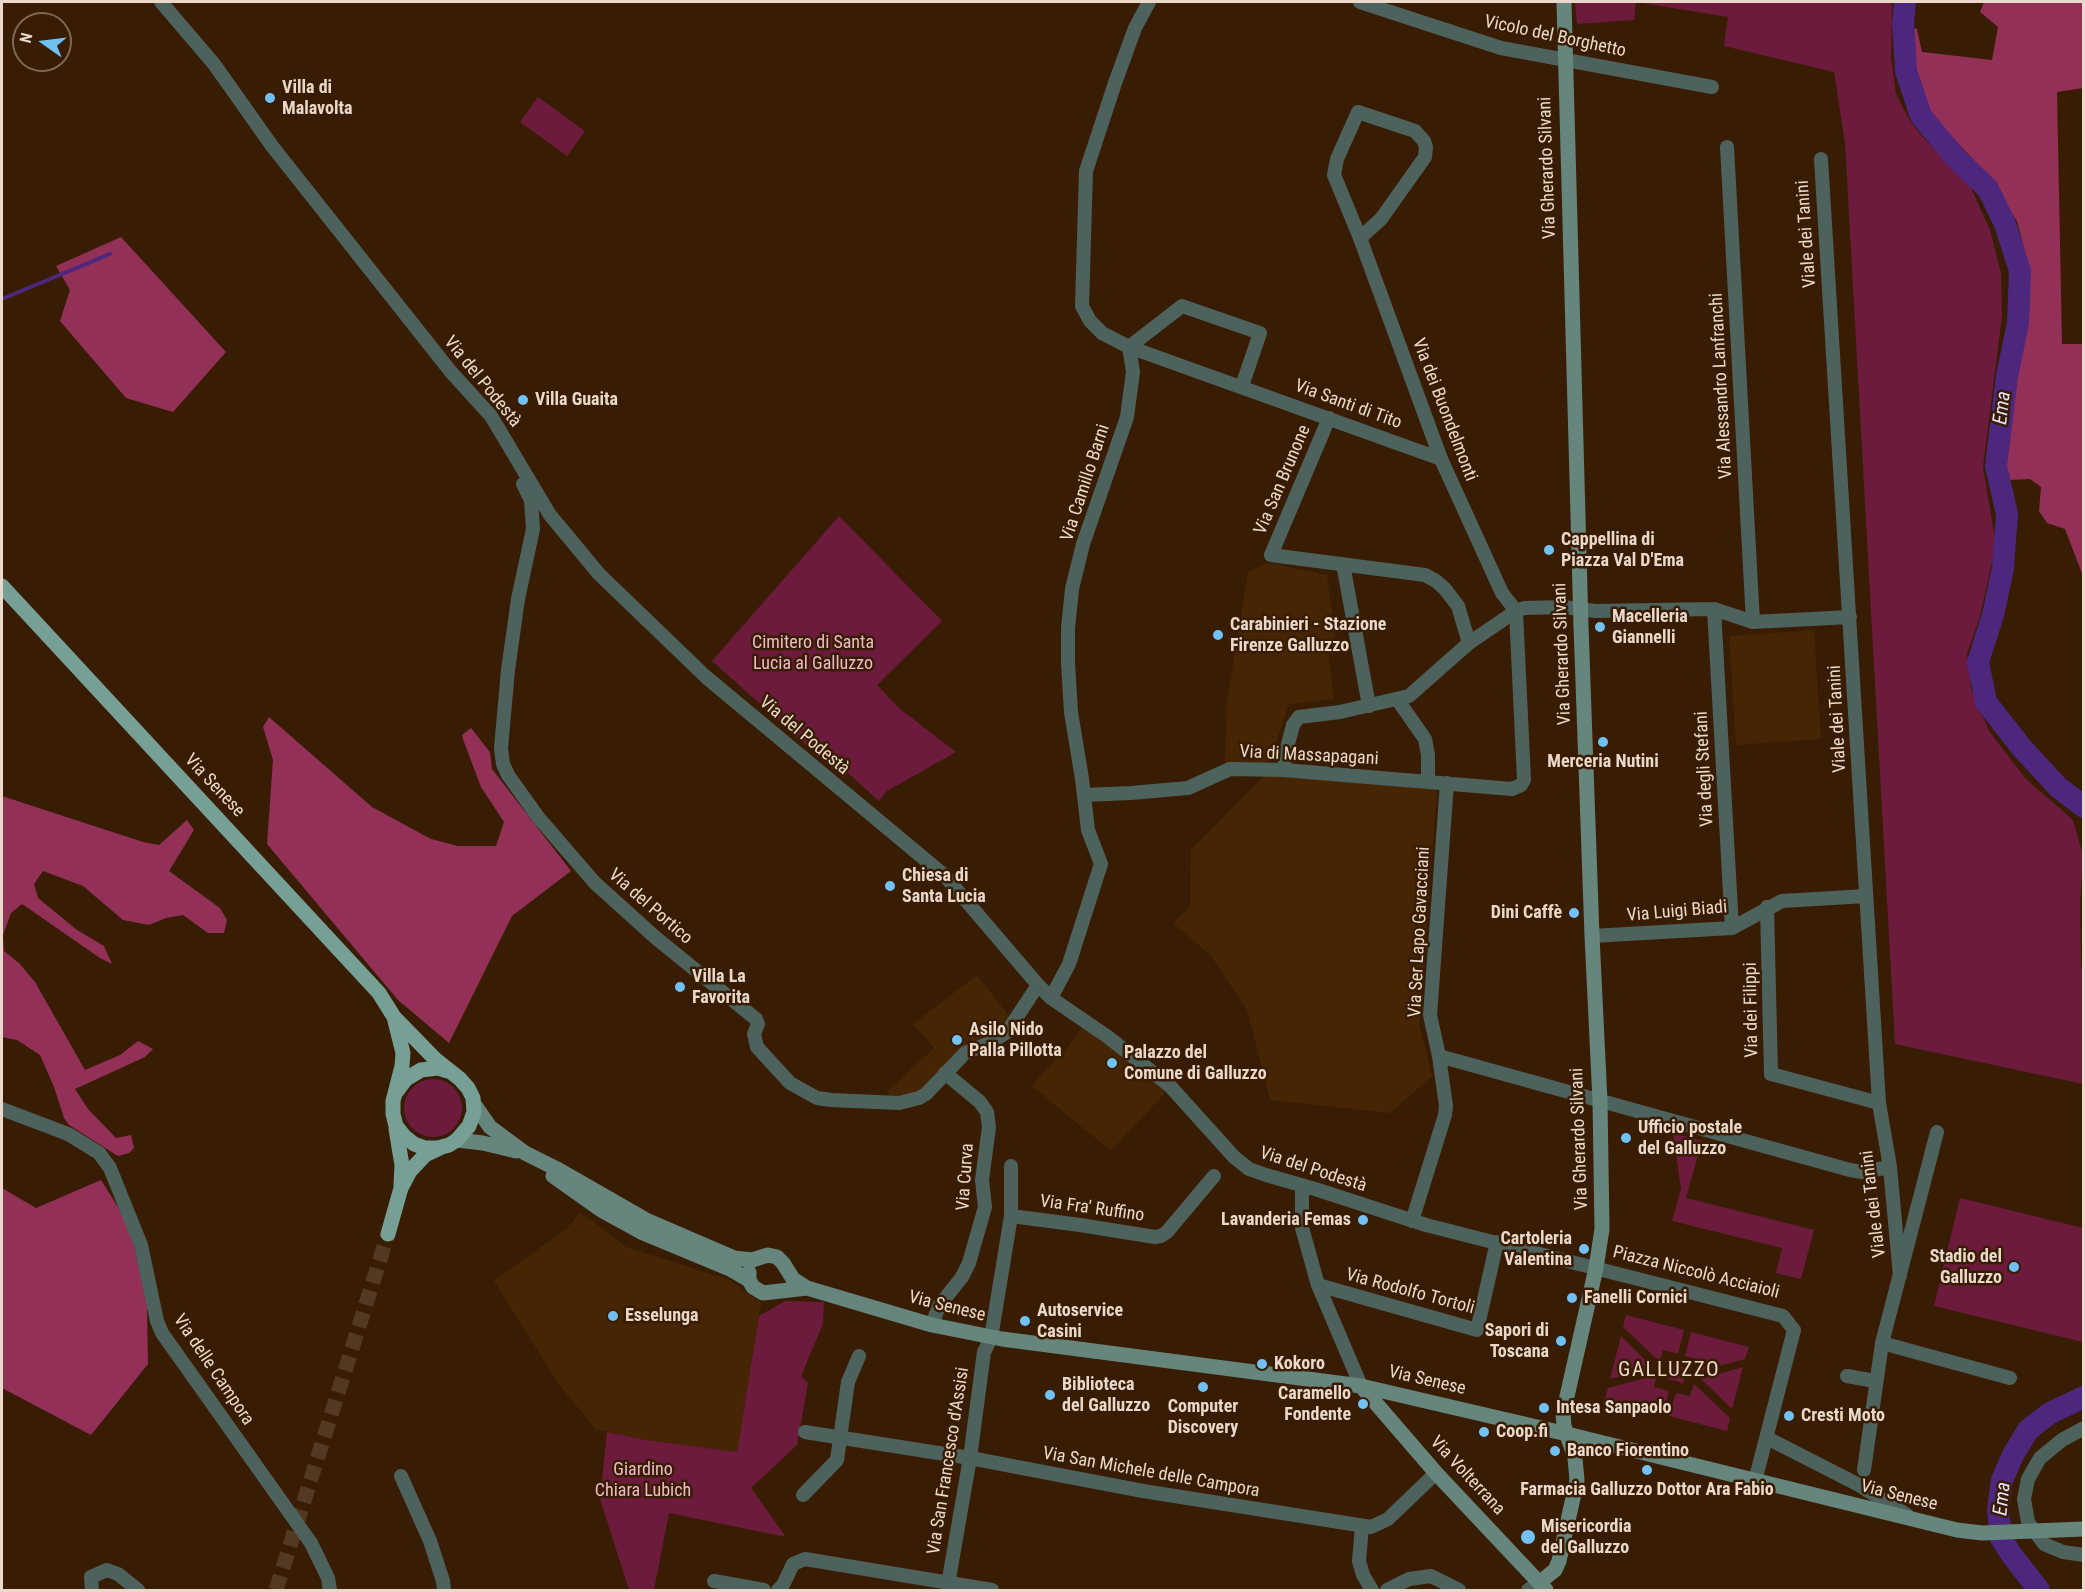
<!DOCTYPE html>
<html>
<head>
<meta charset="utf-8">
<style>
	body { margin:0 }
	#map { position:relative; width:2085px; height:1592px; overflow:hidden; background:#381d04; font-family:"Roboto Condensed",sans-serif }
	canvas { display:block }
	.frame { position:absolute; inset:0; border:3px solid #ead8ca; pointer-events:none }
	.north { position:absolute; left:12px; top:12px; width:60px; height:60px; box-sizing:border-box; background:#381d04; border:2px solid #7f6853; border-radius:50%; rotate:284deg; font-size:16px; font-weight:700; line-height:24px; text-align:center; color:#ead8ca }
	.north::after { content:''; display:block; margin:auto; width:21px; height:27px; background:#72c1f5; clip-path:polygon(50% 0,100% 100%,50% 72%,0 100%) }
</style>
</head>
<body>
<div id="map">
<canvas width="2085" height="1592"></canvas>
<div class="frame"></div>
<div class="north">N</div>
</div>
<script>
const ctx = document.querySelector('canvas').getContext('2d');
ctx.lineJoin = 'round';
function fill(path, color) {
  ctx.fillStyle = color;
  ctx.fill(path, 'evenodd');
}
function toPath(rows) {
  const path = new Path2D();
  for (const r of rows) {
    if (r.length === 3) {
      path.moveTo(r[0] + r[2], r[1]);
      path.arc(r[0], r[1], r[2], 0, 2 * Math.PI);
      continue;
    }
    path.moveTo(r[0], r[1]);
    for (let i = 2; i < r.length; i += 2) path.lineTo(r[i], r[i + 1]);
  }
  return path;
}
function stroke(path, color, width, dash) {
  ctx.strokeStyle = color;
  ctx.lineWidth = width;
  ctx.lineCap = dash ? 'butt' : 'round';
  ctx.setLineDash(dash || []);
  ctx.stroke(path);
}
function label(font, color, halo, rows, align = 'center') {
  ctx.font = font + ' "Roboto Condensed",sans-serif';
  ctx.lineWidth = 5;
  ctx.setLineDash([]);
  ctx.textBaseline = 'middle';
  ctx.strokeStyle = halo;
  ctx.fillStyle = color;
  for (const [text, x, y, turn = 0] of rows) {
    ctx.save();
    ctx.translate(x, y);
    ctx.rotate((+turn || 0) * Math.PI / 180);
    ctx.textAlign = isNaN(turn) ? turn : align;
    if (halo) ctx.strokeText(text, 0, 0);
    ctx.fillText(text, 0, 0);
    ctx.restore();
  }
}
fill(toPath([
	[1267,563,1327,575,1335,637,1327,644,1334,699,1289,704,1269,763,1225,763,1227,702,1248,572],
	[1814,630,1821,739,1736,745,1729,636],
	[1266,774,1437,790,1419,1025,1432,1076,1390,1113,1270,1100,1247,1010,1211,956,1173,923,1190,907,1191,850],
	[977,975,1012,1020,924,1090,889,1100,888,1091,934,1048,913,1024],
	[1084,1025,1166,1092,1111,1151,1032,1086,1056,1058,1059,1058],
	[580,1213,605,1230,626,1247,730,1280,761,1303,737,1452,646,1440,595,1429,558,1383,494,1281,567,1228]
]), '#462505');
fill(toPath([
	[1575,2,1892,2,1891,57,1896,94,1910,121,1922,136,1970,186,1990,230,2001,273,2002,316,1983,467,1996,545,1979,620,1967,653,1971,689,1989,731,2026,779,2073,820,2083,855,2080,905,2081,967,2084,979,2083,1084,1895,1044,1845,143,1834,72,1724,46,1728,17,1636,2,1634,20,1577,24],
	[538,97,585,131,567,156,520,122],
	[839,516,942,621,877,685,900,709,956,752,887,791,879,801,848,773,843,778,712,661],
	[433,1108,29],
	[1673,1133,1702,1141,1686,1198,1814,1230,1801,1279,1776,1273,1782,1248,1672,1221,1681,1189],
	[1960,1198,2083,1228,2083,1342,1934,1306],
	[785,1301,824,1302,823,1324,801,1376,808,1383,797,1445,751,1488,786,1537,669,1513,654,1590,629,1590,600,1499,607,1432,646,1440,737,1452,759,1316],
	[1626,1315,1684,1330,1678,1354,1663,1350,1660,1362,1623,1327],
	[1691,1332,1749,1347,1745,1359,1697,1372,1700,1360,1685,1356],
	[1621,1336,1653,1368,1610,1379],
	[1672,1364,1687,1368,1683,1383,1668,1379],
	[1743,1367,1732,1409,1701,1379],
	[1657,1375,1654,1387,1669,1391,1663,1414,1605,1399,1608,1388],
	[1694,1384,1730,1418,1727,1431,1669,1416,1676,1393,1690,1396]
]), '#6c1b3d');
fill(toPath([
	[1984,2,2083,2,2083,88,2057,92,2062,344,2083,344,2083,576,2065,529,2047,523,2039,511,2041,487,2030,479,2010,480,2004,460,2019,362,2028,264,2017,221,1981,168,1926,109,1917,84,1910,54,1910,27,1917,29,1922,52,1992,60,1998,27,1980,12],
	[121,237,226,352,173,412,126,398,60,321,70,290,56,266],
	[269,717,372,807,431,839,458,846,496,846,504,822,481,787,464,742,462,735,471,728,490,752,492,769,571,871,512,916,449,1043,398,1000,267,844,273,760,263,727],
	[2,796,143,842,159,845,187,820,194,830,169,871,220,908,227,920,224,933,208,933,183,915,166,918,149,925,123,920,83,886,43,871,34,884,38,898,77,930,104,946,112,964,100,958,22,904,11,913,3,935,4,951,19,963,35,982,85,1070,120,1055,138,1041,153,1049,145,1057,75,1089,88,1109,116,1138,131,1135,134,1148,129,1153,118,1156,69,1125,64,1118,54,1087,40,1055,17,1040,2,1037],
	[101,1180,130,1226,147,1307,148,1364,91,1435,2,1388,2,1188,36,1208]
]), '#933058');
stroke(toPath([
	[2,299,110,254]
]), '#4c277d', 4);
stroke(toPath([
	[1905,2,1903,23,1906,71,1921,116,1956,158,1988,189,2005,224,2020,271,2018,323,2007,376,1996,466,2007,514,2003,568,1993,615,1978,662,1986,702,2021,747,2058,787,2084,807],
	[2039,1590,2011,1554,2001,1538,1998,1510,2002,1480,2013,1455,2028,1430,2050,1413,2084,1397]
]), '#4c277d', 22);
stroke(toPath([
	[276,1590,388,1234]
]), '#533922', 15, [15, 8]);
stroke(toPath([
	[161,2,214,64,272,146,451,372,491,416,550,515,599,574,706,677,945,876,1038,985,1051,998,1108,1037,1170,1086,1234,1157,1249,1169,1266,1175,1315,1189,1426,1225,1783,1316,1794,1330,1755,1481],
	[1149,2,1135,28,1115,83,1086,171,1082,306,1090,321,1102,333,1129,347,1441,459],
	[1360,2,1501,48,1712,87],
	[1727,147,1753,622],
	[1821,159,1879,1103,1890,1167,1900,1276],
	[1129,347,1182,306,1260,333,1242,386],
	[1329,418,1271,555,1425,575,1436,581,1445,589,1458,606,1469,643],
	[523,484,531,500,533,529,518,599,508,670,501,748,503,764,508,775,538,817,595,883,656,938,756,1019,758,1024,754,1034,757,1047,790,1083,817,1098,831,1100,899,1103,919,1098,926,1094,965,1053,992,1042,1007,1032,1038,985],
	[1343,564,1369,706],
	[1714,609,1732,928],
	[1397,699,1425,739,1428,755,1428,782],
	[1284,770,1285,756,1293,725,1299,717,1340,712,1409,696,1469,643,1516,611,1524,608,1564,607,1595,611,1714,609,1753,622,1850,617],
	[1084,795,1131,793,1188,788,1230,769,1284,770,1512,789,1521,785,1524,780,1516,611,1502,593,1441,459,1360,238,1334,175,1337,159,1358,112,1415,131,1424,141,1426,147,1425,157,1381,219,1360,238],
	[1767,907,1771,1074,1879,1103],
	[1592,936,1732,928,1782,901,1866,896],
	[1051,998,1069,964,1101,864,1088,830,1082,779,1071,712,1068,663,1068,628,1072,589,1083,544,1127,417,1133,372,1129,347],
	[1439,1056,1850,1170,1862,1172,1890,1167],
	[2,1109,68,1134,99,1153,110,1168,141,1245,157,1321,162,1333,311,1543,328,1578,330,1590],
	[1302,1185,1302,1228,1318,1285,1361,1386],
	[1011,1216,1080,1225,1155,1237,1161,1236,1167,1232,1214,1176],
	[1412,1221,1445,1115,1446,1106,1439,1056,1430,1015,1447,783],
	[1318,1285,1477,1330,1497,1242],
	[932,1325,939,1306,962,1277,969,1263,985,1207,982,1180,989,1127,987,1112,980,1102,945,1073],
	[1882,1343,2010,1378],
	[1847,1376,1875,1381],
	[2084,1428,2062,1440,2040,1458,2028,1479,2024,1499,2028,1522,2044,1544,2063,1552,2084,1555],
	[805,1432,970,1458,1143,1491,1371,1527,1388,1519,1436,1473],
	[1767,1438,1859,1485,1907,1515],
	[1864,1470,1882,1343,1937,1132],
	[401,1476,430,1541,443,1581,444,1590],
	[803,1495,837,1460,848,1382,859,1356],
	[1362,1526,1359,1561,1363,1575,1372,1590],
	[714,1581,764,1590],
	[92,1590,91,1577,107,1570,118,1574,138,1590],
	[778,1590,783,1585,793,1564,805,1559,992,1590],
	[947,1590,970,1458,984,1352,991,1338,1011,1216,1011,1166],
	[1387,1590,1409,1579,1431,1576,1459,1590],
	[1528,1590,1540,1582]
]), '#4e625d', 14);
stroke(toPath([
	[474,1104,490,1127,525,1153,559,1170,648,1221,734,1258,752,1260,768,1255,777,1257,783,1263,793,1279,807,1288,932,1325,1002,1339,1361,1386,1567,1434,1957,1530,1982,1533,2084,1529],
	[457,1140,483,1143,516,1151],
	[553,1176,601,1210,641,1232,730,1269,749,1280],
	[749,1272,749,1280,753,1287,763,1293,807,1288],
	[1361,1386,1436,1473,1546,1590],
	[1540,1582,1555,1570,1559,1561,1577,1480,1575,1458,1564,1426,1563,1414,1596,1268,1602,1229,1600,1101,1592,936,1581,626,1564,2]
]), '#65857d', 15);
stroke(toPath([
	[2,586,379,993,394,1017,403,1053,402,1066,393,1101,393,1114,396,1126,404,1136,414,1144,425,1148,438,1148,449,1145,457,1140,469,1126,474,1112,473,1098,468,1088,460,1079,436,1060,394,1017],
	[397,1091,406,1079,421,1070,438,1068,448,1071],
	[396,1129,402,1165,401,1185],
	[388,1234,401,1188,410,1171,425,1155,440,1148]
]), '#769f96', 15);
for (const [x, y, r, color] of [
	[270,98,6,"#72c1f5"],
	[523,400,6,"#72c1f5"],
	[1549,550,6,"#72c1f5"],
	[1600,627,6,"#72c1f5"],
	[1218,635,6,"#72c1f5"],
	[1603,742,6,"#72c1f5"],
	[890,886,6,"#72c1f5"],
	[1574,913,6,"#72c1f5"],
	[680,987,6,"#72c1f5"],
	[957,1040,6,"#72c1f5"],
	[1112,1063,6,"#72c1f5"],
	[1626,1138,6,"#72c1f5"],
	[1363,1220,6,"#72c1f5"],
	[1584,1249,6,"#72c1f5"],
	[2014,1267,6,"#72c1f5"],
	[1572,1298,6,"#72c1f5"],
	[613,1316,6,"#72c1f5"],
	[1025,1321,6,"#72c1f5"],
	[1561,1341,6,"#72c1f5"],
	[1262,1364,6,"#72c1f5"],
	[1203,1387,6,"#72c1f5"],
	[1050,1395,6,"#72c1f5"],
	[1363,1404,6,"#72c1f5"],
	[1544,1408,6,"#72c1f5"],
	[1789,1416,6,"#72c1f5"],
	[1484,1432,6,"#72c1f5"],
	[1555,1451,6,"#72c1f5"],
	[1647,1470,6,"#72c1f5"],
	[1528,1537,8,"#72c1f5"]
]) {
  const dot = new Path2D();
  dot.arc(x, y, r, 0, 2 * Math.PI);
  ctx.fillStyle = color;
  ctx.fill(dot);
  stroke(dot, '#381d04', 2);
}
label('18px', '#ead8ca', '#381d04', [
	["Vicolo del Borghetto",1555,37,12],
	["Via Gherardo Silvani",1548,168,-92],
	["Viale dei Tanini",1807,234,-94],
	["Via del Podestà",482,382,51],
	["Via Alessandro Lanfranchi",1722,386,-93],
	["Via Santi di Tito",1348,405,20],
	["Via dei Buondelmonti",1444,410,69],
	["Via San Brunone",1283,480,-67],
	["Via Camillo Barni",1086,483,-72],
	["Via Gherardo Silvani",1563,654,-92],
	["Viale dei Tanini",1838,719,-93],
	["Via del Podestà",804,736,40],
	["Via di Massapagani",1309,756,3],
	["Via degli Stefani",1705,769,-93],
	["Via Senese",214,786,47],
	["Via del Portico",650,907,41],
	["Via Luigi Biadi",1677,912,-5],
	["Via Ser Lapo Gavacciani",1420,932,-87],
	["Via dei Filippi",1752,1010,-91],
	["Via Gherardo Silvani",1580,1139,-92],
	["Via del Podestà",1313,1170,18],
	["Via Curva",966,1177,-86],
	["Viale dei Tanini",1874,1204,-97],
	["Via Fra' Ruffino",1092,1209,8],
	["Piazza Niccolò Acciaioli",1696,1273,14],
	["Via Rodolfo Tortoli",1410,1292,15],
	["Via Senese",947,1307,14],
	["Via delle Campora",213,1370,56],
	["Via Senese",1427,1381,13],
	["Via San Francesco d'Assisi",949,1461,-81],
	["Via San Michele delle Campora",1151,1473,10],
	["Via Volterrana",1467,1476,47],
	["Via Senese",1899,1496,14]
]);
label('bold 18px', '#ead8ca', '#381d04', [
	["Villa di",282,88],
	["Malavolta",282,109],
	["Villa Guaita",535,400],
	["Cappellina di",1561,540],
	["Piazza Val D'Ema",1561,561],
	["Macelleria",1612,617],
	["Giannelli",1612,638],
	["Carabinieri - Stazione",1230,625],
	["Firenze Galluzzo",1230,646],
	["Merceria Nutini",1603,762,"center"],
	["Chiesa di",902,876],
	["Santa Lucia",902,897],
	["Dini Caffè",1562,913,"right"],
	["Villa La",692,977],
	["Favorita",692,998],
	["Asilo Nido",969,1030],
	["Palla Pillotta",969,1051],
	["Palazzo del",1124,1053],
	["Comune di Galluzzo",1124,1074],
	["Ufficio postale",1638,1128],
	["del Galluzzo",1638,1149],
	["Lavanderia Femas",1351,1220,"right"],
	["Cartoleria",1572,1239,"right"],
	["Valentina",1572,1260,"right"],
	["Stadio del",2002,1257,"right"],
	["Galluzzo",2002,1278,"right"],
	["Fanelli Cornici",1584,1298],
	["Autoservice",1037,1311],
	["Casini",1037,1332],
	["Esselunga",625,1316],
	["Sapori di",1549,1331,"right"],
	["Toscana",1549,1352,"right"],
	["Kokoro",1274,1364],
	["Biblioteca",1062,1385],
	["del Galluzzo",1062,1406],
	["Caramello",1351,1394,"right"],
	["Fondente",1351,1415,"right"],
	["Computer",1203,1407,"center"],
	["Discovery",1203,1428,"center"],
	["Intesa Sanpaolo",1556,1408],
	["Cresti Moto",1801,1416],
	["Coop.fi",1496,1432],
	["Banco Fiorentino",1567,1451],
	["Farmacia Galluzzo Dottor Ara Fabio",1647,1490,"center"],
	["Misericordia",1541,1527],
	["del Galluzzo",1541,1548]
], 'left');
label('18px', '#f0b9c9', '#381d04', [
	["Cimitero di Santa",813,643],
	["Lucia al Galluzzo",813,664],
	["Giardino",643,1470],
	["Chiara Lubich",643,1491]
]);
label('italic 20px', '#e7e0f8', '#381d04', [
	["Ema",2003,408,-83],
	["Ema",2003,1499,-84]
]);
ctx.letterSpacing = '1.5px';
label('21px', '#ead8ca', '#381d04', [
	["GALLUZZO",1669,1371]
]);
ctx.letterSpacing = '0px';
</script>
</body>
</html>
